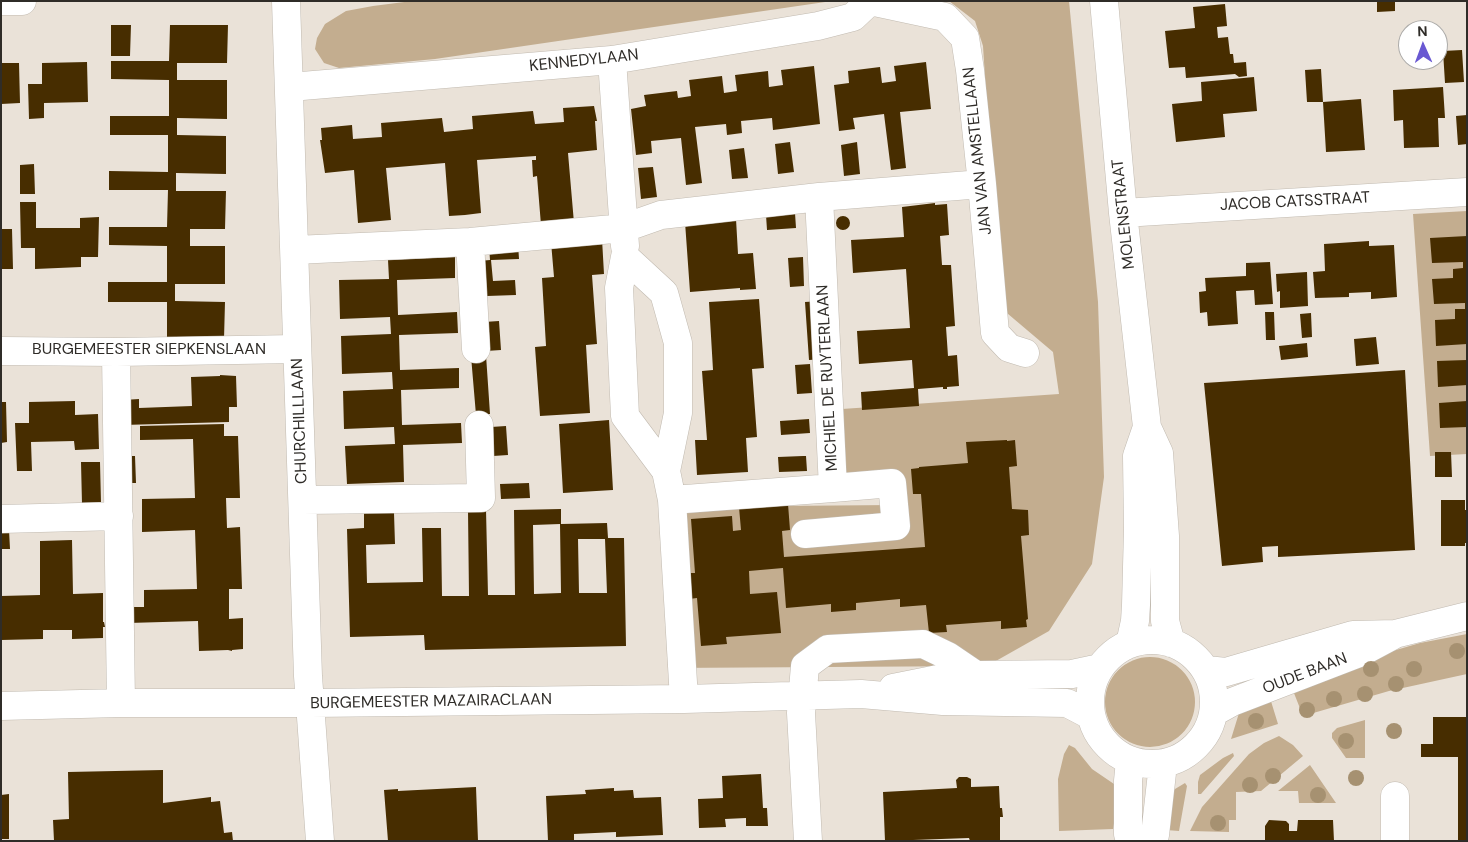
<!DOCTYPE html>
<html>
<head>
<meta charset="utf-8">
<style>
	body { margin:0 }
	#map { position:relative; width:1468px; height:842px; overflow:hidden; background:#eae2d8; font-family:"DM Sans",sans-serif }
	canvas { display:block }
	.frame { position:absolute; inset:0; border:2px solid #2f2c28; pointer-events:none }
	.north { position:absolute; left:1398px; top:20px; width:50px; height:50px; box-sizing:border-box; background:#fff; border:1px solid #acaba9; border-radius:50%; rotate:358deg; font-size:14px; font-weight:700; line-height:20px; text-align:center; color:#2f2c28 }
	.north::after { content:''; display:block; margin:auto; width:18px; height:22px; background:#6958d2; clip-path:polygon(50% 0,100% 100%,50% 72%,0 100%) }
</style>
</head>
<body>
<div id="map">
<canvas width="1468" height="842"></canvas>
<div class="frame"></div>
<div class="north">N</div>
</div>
<script>
const ctx = document.querySelector('canvas').getContext('2d');
ctx.lineJoin = 'round';
function fill(path, color) {
  ctx.fillStyle = color;
  ctx.fill(path, 'evenodd');
}
function toPath(rows) {
  const path = new Path2D();
  for (const r of rows) {
    if (r.length === 3) {
      path.moveTo(r[0] + r[2], r[1]);
      path.arc(r[0], r[1], r[2], 0, 2 * Math.PI);
      continue;
    }
    path.moveTo(r[0], r[1]);
    for (let i = 2; i < r.length; i += 2) path.lineTo(r[i], r[i + 1]);
  }
  return path;
}
function stroke(path, color, width, dash) {
  ctx.strokeStyle = color;
  ctx.lineWidth = width;
  ctx.lineCap = dash ? 'butt' : 'round';
  ctx.setLineDash(dash || []);
  ctx.stroke(path);
}
function label(font, color, halo, rows, align = 'center') {
  ctx.font = font + ' "DM Sans",sans-serif';
  ctx.lineWidth = 5;
  ctx.setLineDash([]);
  ctx.textBaseline = 'middle';
  ctx.strokeStyle = halo;
  ctx.fillStyle = color;
  for (const [text, x, y, turn = 0] of rows) {
    ctx.save();
    ctx.translate(x, y);
    ctx.rotate((+turn || 0) * Math.PI / 180);
    ctx.textAlign = isNaN(turn) ? turn : align;
    if (halo) ctx.strokeText(text, 0, 0);
    ctx.fillText(text, 0, 0);
    ctx.restore();
  }
}
fill(toPath([
	[412,1,832,1,435,59,339,68,324,63,315,49,317,38,325,24,346,11,373,6],
	[949,1,1069,1,1098,302,1104,477,1092,564,1049,631,987,666,668,668,662,507,894,505,846,474,842,409,1059,394,1053,352,1001,308,996,248,983,46,975,21],
	[1467,211,1467,454,1430,456,1413,214],
	[1467,634,1467,674,1389,691,1303,716,1292,688,1379,655,1420,643],
	[1150,702,45],
	[1270,698,1278,724,1231,739,1239,713],
	[1365,720,1365,758,1346,758,1332,738,1332,733,1337,728],
	[1279,736,1293,745,1303,756,1261,791,1236,792,1236,820,1229,820,1229,832,1190,831,1202,807,1249,754,1264,743],
	[1069,745,1075,748,1092,769,1114,784,1118,800,1113,829,1059,831,1058,779,1064,754],
	[1233,753,1234,756,1201,794,1198,794,1198,782,1200,775,1223,758],
	[1310,765,1336,803,1299,803,1298,791,1278,791],
	[1185,783,1187,786,1179,831,1166,830,1170,792]
]), '#c3ad8f');
fill(toPath([
	[1377,1,1395,1,1395,11,1377,12],
	[1225,4,1227,26,1217,27,1218,38,1228,37,1230,54,1233,54,1234,63,1246,62,1247,76,1239,77,1235,74,1186,78,1185,67,1169,68,1165,31,1195,28,1193,7],
	[111,25,131,25,130,56,111,56],
	[170,25,228,25,227,63,177,63,177,80,227,80,227,119,177,118,177,135,226,136,226,174,176,173,176,191,226,191,225,229,190,229,190,246,225,246,225,284,175,284,175,301,225,302,224,339,167,339,167,302,108,302,108,282,167,282,167,246,109,245,109,227,167,227,168,190,109,190,109,171,168,172,168,135,110,135,110,116,169,116,169,80,111,79,111,61,169,61],
	[1462,50,1464,82,1445,83,1443,51],
	[87,62,88,102,44,103,44,118,29,119,28,84,42,84,42,63],
	[926,62,931,109,900,112,906,168,891,170,884,114,853,118,855,129,839,131,834,85,849,83,848,71,880,67,882,83,896,81,894,66],
	[1,63,19,63,20,103,1,104],
	[814,66,820,124,773,130,772,118,741,121,742,133,727,135,726,124,695,127,702,183,686,185,681,138,651,141,652,153,636,155,631,109,646,106,644,95,677,91,678,98,691,96,689,80,722,76,724,93,737,91,735,75,768,71,769,87,783,85,781,70],
	[1321,69,1323,102,1307,102,1305,70],
	[1254,77,1257,111,1223,114,1225,137,1176,142,1172,104,1202,101,1201,82],
	[1443,87,1445,118,1438,118,1439,147,1404,148,1403,120,1394,121,1393,90],
	[1361,99,1365,150,1326,152,1323,102],
	[594,106,597,121,595,121,597,150,568,153,574,223,541,225,537,176,533,177,532,160,536,160,536,156,477,160,481,213,465,215,449,216,445,163,386,168,391,220,358,223,354,170,325,173,320,140,322,140,321,128,352,125,353,139,367,138,382,137,381,123,442,118,444,132,473,129,472,116,533,111,535,124,564,122,563,108],
	[1467,115,1467,144,1458,145,1456,116],
	[790,142,794,172,778,174,775,144],
	[857,142,860,174,844,176,841,145],
	[744,148,748,178,732,179,729,150],
	[34,164,35,194,20,194,20,165],
	[653,167,657,197,641,199,638,168],
	[20,202,36,202,36,228,80,228,80,218,99,217,98,257,81,257,81,267,35,269,35,248,21,248],
	[935,203,935,205,947,204,949,235,940,236,942,265,951,265,955,326,946,327,948,356,957,355,959,386,947,387,947,389,943,389,943,387,918,389,919,406,862,410,861,392,914,388,912,360,859,364,857,331,910,328,906,269,853,273,851,240,904,237,902,207],
	[795,213,796,228,767,230,766,215],
	[843,223,7],
	[736,219,738,254,753,253,756,289,740,290,740,288,690,292,685,222],
	[1,229,12,229,13,269,1,269],
	[1467,236,1467,344,1436,346,1435,320,1455,319,1455,309,1465,309,1465,303,1434,304,1432,279,1453,278,1453,269,1463,268,1463,262,1432,263,1430,238],
	[602,239,604,274,592,275,597,344,586,345,590,413,540,416,535,347,546,346,542,278,554,277,551,242],
	[1369,241,1369,246,1394,245,1397,297,1371,299,1371,292,1349,293,1349,297,1315,298,1313,272,1325,271,1324,244],
	[518,244,519,259,491,260,493,281,515,280,516,295,487,296,479,261,490,260,489,246],
	[455,257,455,278,397,280,398,315,457,312,458,333,399,335,400,370,459,368,459,388,401,390,402,425,461,423,462,443,403,445,404,482,347,484,345,446,395,444,394,427,344,429,343,391,393,389,392,372,342,374,341,336,391,334,390,317,340,319,339,280,389,279,388,260],
	[803,257,804,286,790,287,788,258],
	[1270,262,1273,304,1255,305,1254,290,1236,291,1238,324,1208,326,1207,312,1200,313,1199,292,1206,291,1205,278,1246,276,1246,263],
	[1307,272,1308,306,1280,308,1280,291,1277,292,1276,274],
	[759,299,764,368,752,369,757,437,746,438,748,472,697,475,695,440,707,440,702,371,713,370,709,302],
	[820,301,824,359,809,360,805,302],
	[1265,312,1274,312,1275,340,1266,340],
	[1311,313,1312,337,1302,338,1300,314],
	[499,321,501,350,486,351,484,322],
	[1376,337,1379,364,1356,366,1354,339],
	[1307,343,1308,357,1281,360,1279,346],
	[486,355,490,414,476,415,471,356],
	[1467,360,1467,385,1438,387,1437,361],
	[810,364,812,393,797,394,795,365],
	[1405,370,1415,550,1278,557,1278,546,1262,547,1263,562,1222,566,1204,383],
	[220,375,236,376,237,407,229,407,229,422,123,425,123,400,139,399,139,408,192,406,191,377,220,376],
	[75,401,75,415,98,414,99,449,75,450,74,441,31,442,32,471,17,471,15,423,29,423,29,402],
	[1467,401,1467,427,1440,428,1439,403],
	[1,402,6,402,7,442,1,443],
	[809,419,810,433,781,435,780,421],
	[609,420,613,490,563,493,559,424],
	[224,424,224,436,238,436,240,498,226,498,227,528,240,527,242,589,229,589,229,619,243,618,243,649,232,650,232,651,228,650,199,651,198,621,128,623,128,607,144,607,144,590,197,589,195,530,142,532,142,499,195,498,193,439,140,440,140,426],
	[506,426,508,455,493,456,491,427],
	[1007,440,1007,441,1015,440,1017,466,1009,467,1012,509,1028,510,1029,535,1021,536,1028,619,1026,620,1027,627,1001,629,1001,621,946,625,947,632,929,633,926,605,900,607,900,599,856,603,856,610,831,612,831,604,786,608,783,568,749,571,750,594,777,592,781,633,726,637,727,644,701,646,697,598,689,599,687,573,695,573,691,519,732,516,733,531,741,530,739,507,788,504,790,530,782,531,784,557,925,547,921,494,913,494,911,469,919,468,919,467,968,463,966,442],
	[1435,452,1451,452,1452,477,1435,477],
	[126,456,135,456,136,483,127,483],
	[803,456,806,456,807,471,779,472,778,457],
	[81,462,100,462,101,503,82,504],
	[529,483,530,498,501,499,500,484],
	[1441,500,1465,500,1465,510,1467,510,1467,543,1465,543,1465,546,1441,546],
	[561,509,561,524,607,523,608,538,624,538,626,646,425,650,424,635,350,637,347,529,364,528,364,513,394,513,395,544,366,545,367,583,423,582,422,528,441,528,442,596,469,596,468,511,486,510,488,595,515,595,514,510],
	[560,524,561,593,534,594,533,525],
	[578,539,605,539,607,593,579,593],
	[1,530,9,530,10,549,1,549],
	[72,540,73,594,103,593,103,622,104,622,105,627,103,627,103,638,72,639,72,630,43,630,43,639,1,640,1,596,40,595,40,541],
	[1433,717,1467,717,1467,841,1458,841,1458,757,1421,757,1421,744,1433,744],
	[163,770,163,803,211,797,211,802,220,801,224,833,232,832,233,841,54,841,53,820,69,819,68,772],
	[761,774,763,808,767,808,768,826,746,826,746,818,725,819,726,827,699,828,698,799,723,798,722,776],
	[959,777,967,777,971,779,971,787,999,786,1000,808,1002,808,1003,817,1000,817,1000,841,970,841,969,838,885,841,883,792,957,788,956,780],
	[476,787,478,841,388,841,384,790,398,789,398,791],
	[614,788,614,791,633,790,634,798,661,797,663,835,616,837,616,832,574,834,574,841,548,841,546,796,586,794,585,790],
	[9,794,9,839,1,839,1,795],
	[1269,820,1286,821,1289,824,1289,831,1297,831,1298,820,1333,820,1334,841,1265,841,1265,826]
]), '#472d00');
const minor = toPath([
	[1,1,22,1],
	[286,1,308,676,320,841],
	[870,1,945,17,965,38,970,70,982,184,995,333,1009,348,1025,353],
	[1104,1,1123,213,1147,427,1159,453,1165,536,1165,621,1171,643],
	[612,60,625,246],
	[290,87,612,60,818,26,853,17,870,1],
	[1123,213,1467,192],
	[470,242,476,349],
	[295,250,470,242,624,228,661,215,819,197,982,184],
	[1,351,116,352,297,349],
	[116,352,121,703],
	[666,471,625,416,619,288,625,257,664,293,678,343,678,413,666,471,672,500,684,699],
	[303,500,481,498,479,425],
	[672,500,833,488,819,197],
	[1,519,119,516],
	[805,534,896,526,892,483,833,488],
	[1152,702,62],
	[1130,644,1135,621,1136,605,1138,529,1137,456,1147,427],
	[1206,670,1226,672,1353,635,1395,634,1467,616],
	[893,688,943,678,976,675,1072,674,1100,668],
	[1,706,121,703,311,703,684,699,861,694,943,701,1067,703,1090,715],
	[1214,712,1232,702,1362,652,1392,636],
	[1130,761,1128,781,1128,834,1130,841],
	[808,841,801,713,805,666,828,649,923,644,948,656,976,675],
	[1152,841,1155,835,1163,764],
	[1395,841,1395,796]
]);
stroke(minor, '#c1bab0', 29);
stroke(minor, '#fff', 28);
ctx.fillStyle = '#a69171';
for (const [x, y] of [
	[1457,651],
	[1371,669],
	[1414,669],
	[1396,684],
	[1365,694],
	[1334,699],
	[1307,710],
	[1256,721],
	[1394,731],
	[1346,741],
	[1273,776],
	[1356,778],
	[1250,785],
	[1318,795],
	[1218,823]
]) {
  ctx.beginPath();
  ctx.arc(x, y, 8, 0, 2 * Math.PI);
  ctx.fill();
}
label('16px', '#2f2c28', '#fff', [
	["KENNEDYLAAN",584,61,-6],
	["JAN VAN AMSTELLAAN",978,151,-96],
	["JACOB CATSSTRAAT",1295,202,-3],
	["MOLENSTRAAT",1124,214,-96],
	["BURGEMEESTER SIEPKENSLAAN",149,350],
	["MICHIEL DE RUYTERLAAN",828,378,-93],
	["CHURCHILLLAAN",300,421,-92],
	["OUDE BAAN",1305,674,-21],
	["BURGEMEESTER MAZAIRACLAAN",431,702,-1]
]);
</script>
</body>
</html>
